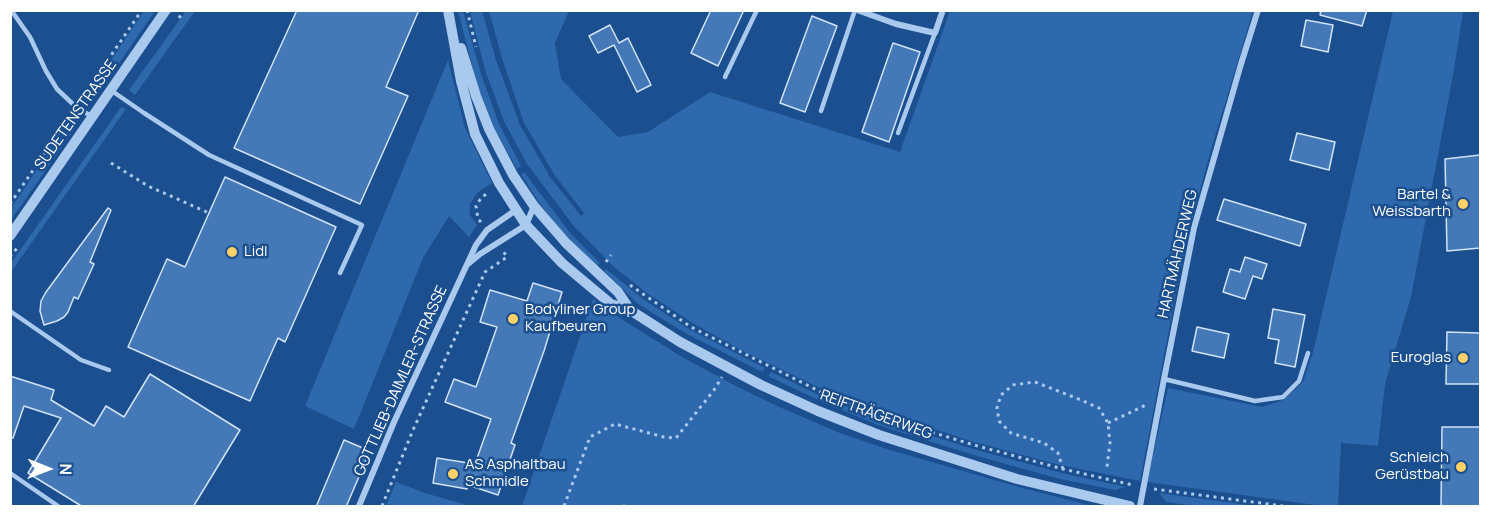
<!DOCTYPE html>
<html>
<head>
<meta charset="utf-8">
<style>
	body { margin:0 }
	#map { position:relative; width:1491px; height:517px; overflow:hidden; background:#1b4f8f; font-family:Manrope,sans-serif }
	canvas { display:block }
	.frame { position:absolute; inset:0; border:12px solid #fff; pointer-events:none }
	.north { position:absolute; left:18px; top:439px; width:60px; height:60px; -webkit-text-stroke:4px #1b4f8f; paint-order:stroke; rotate:91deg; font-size:16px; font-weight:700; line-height:24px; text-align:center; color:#fff }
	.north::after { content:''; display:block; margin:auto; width:21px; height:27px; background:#fff; clip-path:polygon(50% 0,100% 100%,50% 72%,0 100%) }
</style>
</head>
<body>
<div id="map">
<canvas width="1491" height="517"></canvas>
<div class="frame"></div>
<div class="north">N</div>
</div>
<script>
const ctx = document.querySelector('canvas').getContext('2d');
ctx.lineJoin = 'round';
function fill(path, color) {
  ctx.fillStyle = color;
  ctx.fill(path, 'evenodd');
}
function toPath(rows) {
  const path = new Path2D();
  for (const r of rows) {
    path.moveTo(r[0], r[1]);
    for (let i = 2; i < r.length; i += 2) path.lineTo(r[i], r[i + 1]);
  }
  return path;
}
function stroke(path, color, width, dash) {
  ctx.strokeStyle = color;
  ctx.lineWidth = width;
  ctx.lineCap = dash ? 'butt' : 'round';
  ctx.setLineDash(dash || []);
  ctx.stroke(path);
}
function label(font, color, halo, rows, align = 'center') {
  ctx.font = font + ' Manrope,sans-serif';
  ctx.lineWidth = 5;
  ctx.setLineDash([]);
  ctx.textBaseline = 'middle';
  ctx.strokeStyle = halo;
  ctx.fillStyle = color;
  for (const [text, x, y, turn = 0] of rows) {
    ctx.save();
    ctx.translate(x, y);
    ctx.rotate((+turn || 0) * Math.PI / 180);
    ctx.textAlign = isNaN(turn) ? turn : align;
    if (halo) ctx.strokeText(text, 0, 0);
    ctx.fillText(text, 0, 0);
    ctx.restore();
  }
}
fill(toPath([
	[144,11,155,11,102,88,95,84],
	[186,11,195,11,135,95,129,90],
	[458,11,463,11,481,74,499,124,521,166,517,169,492,125,479,93],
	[470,11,482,11,496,60,520,125,550,177,581,216,584,213,554,174,524,123,502,58,489,11,569,11,555,43,561,79,618,137,648,132,710,92,900,152,950,11,1253,11,1210,153,1190,228,1179,277,1140,481,1060,465,974,442,884,413,824,390,741,350,691,322,647,293,613,266,573,225,527,164,504,121,485,70],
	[1393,11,1463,11,1454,70,1411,297,1385,384,1378,446,1341,443,1338,506,1323,506,1147,482,1168,388,1262,407,1283,400,1303,382,1313,352],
	[448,60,465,128,492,183,477,193,470,204,470,215,477,225,469,237,449,216,423,258,354,429,305,406],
	[121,107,126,109,11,272,11,263],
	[68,124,75,128,11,220,11,208],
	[524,172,571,234,600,263,597,266,569,239,540,204,521,174],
	[606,269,643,299,689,329,765,368,762,372,685,333,638,304,604,271],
	[593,299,607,310,682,357,734,385,777,406,840,433,887,449,1015,486,1092,506,522,506],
	[771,372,821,396,882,420,973,449,1062,473,1126,487,1115,490,1060,479,970,454,878,425,818,400,768,376],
	[396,482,425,493,467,505,475,506,386,506],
	[1159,493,1256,506,1195,506,1166,502]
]), '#2e69ad');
const building = toPath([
	[297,10,419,10,386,87,408,96,360,204,234,148,297,10],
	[711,10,744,10,718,66,691,53,711,10],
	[1321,10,1367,10,1362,26,1320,15,1321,10],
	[812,16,837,26,805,112,780,103,812,16],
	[1306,20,1333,25,1328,52,1301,46,1306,20],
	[610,25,619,43,628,38,651,85,637,92,614,45,598,53,589,36,610,25],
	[893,43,920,52,889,142,862,132,893,43],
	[1297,133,1335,142,1329,170,1290,160,1297,133],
	[1480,155,1480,248,1447,251,1445,159,1480,155],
	[225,177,336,227,285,342,278,338,250,401,128,347,167,259,185,267,225,177],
	[1224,199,1306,224,1300,246,1217,220,1224,199],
	[108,208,111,210,90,262,94,264,78,299,74,297,68,312,64,317,57,321,44,325,40,311,41,301,46,292,108,208],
	[1245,257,1267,264,1262,279,1253,276,1245,299,1223,292,1230,269,1240,272,1245,257],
	[533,283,562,292,544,351,511,443,515,445,498,495,468,485,467,489,433,483,437,458,475,464,491,419,445,402,454,379,476,387,497,327,480,322,490,290,527,301,533,283],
	[1273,309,1305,315,1295,367,1275,363,1279,340,1268,338,1273,309],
	[1197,327,1229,334,1224,358,1192,351,1197,327],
	[1447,332,1480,333,1480,384,1446,384,1447,332],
	[150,374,240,430,193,507,83,507,28,473,61,418,24,406,13,438,10,438,10,376,54,390,51,400,94,426,106,406,124,417,150,374],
	[1442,427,1480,427,1480,507,1441,507,1442,427],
	[344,440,370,451,346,507,316,507,344,440]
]);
fill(building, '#4478b7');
stroke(building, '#cfe3fa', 1.5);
stroke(toPath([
	[467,10,476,47],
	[179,18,184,10],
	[82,98,142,10],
	[111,163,148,186,209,213],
	[10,204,70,116],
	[481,222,478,219,476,206,481,198,489,192],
	[10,257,18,247],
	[606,262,611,255],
	[630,285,691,327,823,393,882,417,974,445,1063,469,1133,485],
	[1108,423,1148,404],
	[1063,469,1058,453,1044,443,1011,433,999,421,997,408,1001,395,1013,385,1035,382,1081,400,1099,408,1108,423,1110,443,1107,467],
	[1154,489,1283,506],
	[382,506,413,430,485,272,507,257,503,251],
	[564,506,590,437,615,424,664,437,676,438,714,390,722,377],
	[623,506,625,506]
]), '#a9c9ee', 3, [3, 4.5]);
stroke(toPath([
	[11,10,30,37,46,71,57,89,76,107,91,116],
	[725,77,757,10],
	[112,91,144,113,209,155,362,225,340,273],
	[821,111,855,10],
	[898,133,935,33],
	[10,311,81,360,109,370],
	[1164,379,1255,401,1283,397,1299,381,1308,353],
	[10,473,58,506]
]), '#a9c9ee', 4.5);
stroke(toPath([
	[857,10,896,24,935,33,943,10],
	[468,264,480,254,526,225,534,206],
	[359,506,394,422,476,245,487,230,516,210],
	[1140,506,1164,379,1194,228,1241,64,1258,10]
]), '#a9c9ee', 6);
stroke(toPath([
	[448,10,461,81,475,134,499,183,526,225,562,263,611,304,630,310,680,342,761,385,818,411,879,435,1017,479,1130,506],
	[461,48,476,96,489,129,513,175,534,206,566,243,618,292,630,310],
	[10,236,166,10]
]), '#a9c9ee', 10);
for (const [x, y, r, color] of [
	[1463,204,6,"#ffd166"],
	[232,252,6,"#ffd166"],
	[513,319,6,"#ffd166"],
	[1463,358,6,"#ffd166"],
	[1461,467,6,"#ffd166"],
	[453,474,6,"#ffd166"]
]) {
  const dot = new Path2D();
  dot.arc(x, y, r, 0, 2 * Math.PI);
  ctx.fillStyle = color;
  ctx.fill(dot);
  stroke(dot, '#1b4f8f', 2);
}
label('15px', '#fff', '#1b4f8f', [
	["SUDETENSTRASSE",76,115,-55],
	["HARTMÄHDERWEG",1178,254,-77],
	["GOTTLIEB-DAIMLER-STRASSE",401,381,-66],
	["REIFTRÄGERWEG",876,415,20]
]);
label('15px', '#fff', '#1b4f8f', [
	["Bartel &",1451,195],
	["Weissbarth",1451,212],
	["Lidl",244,252,"left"],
	["Bodyliner Group",525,310,"left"],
	["Kaufbeuren",525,327,"left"],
	["Euroglas",1451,358],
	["Schleich",1449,458],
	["Gerüstbau",1449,475],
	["AS Asphaltbau",465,465,"left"],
	["Schmidle",465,482,"left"]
], 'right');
</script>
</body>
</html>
